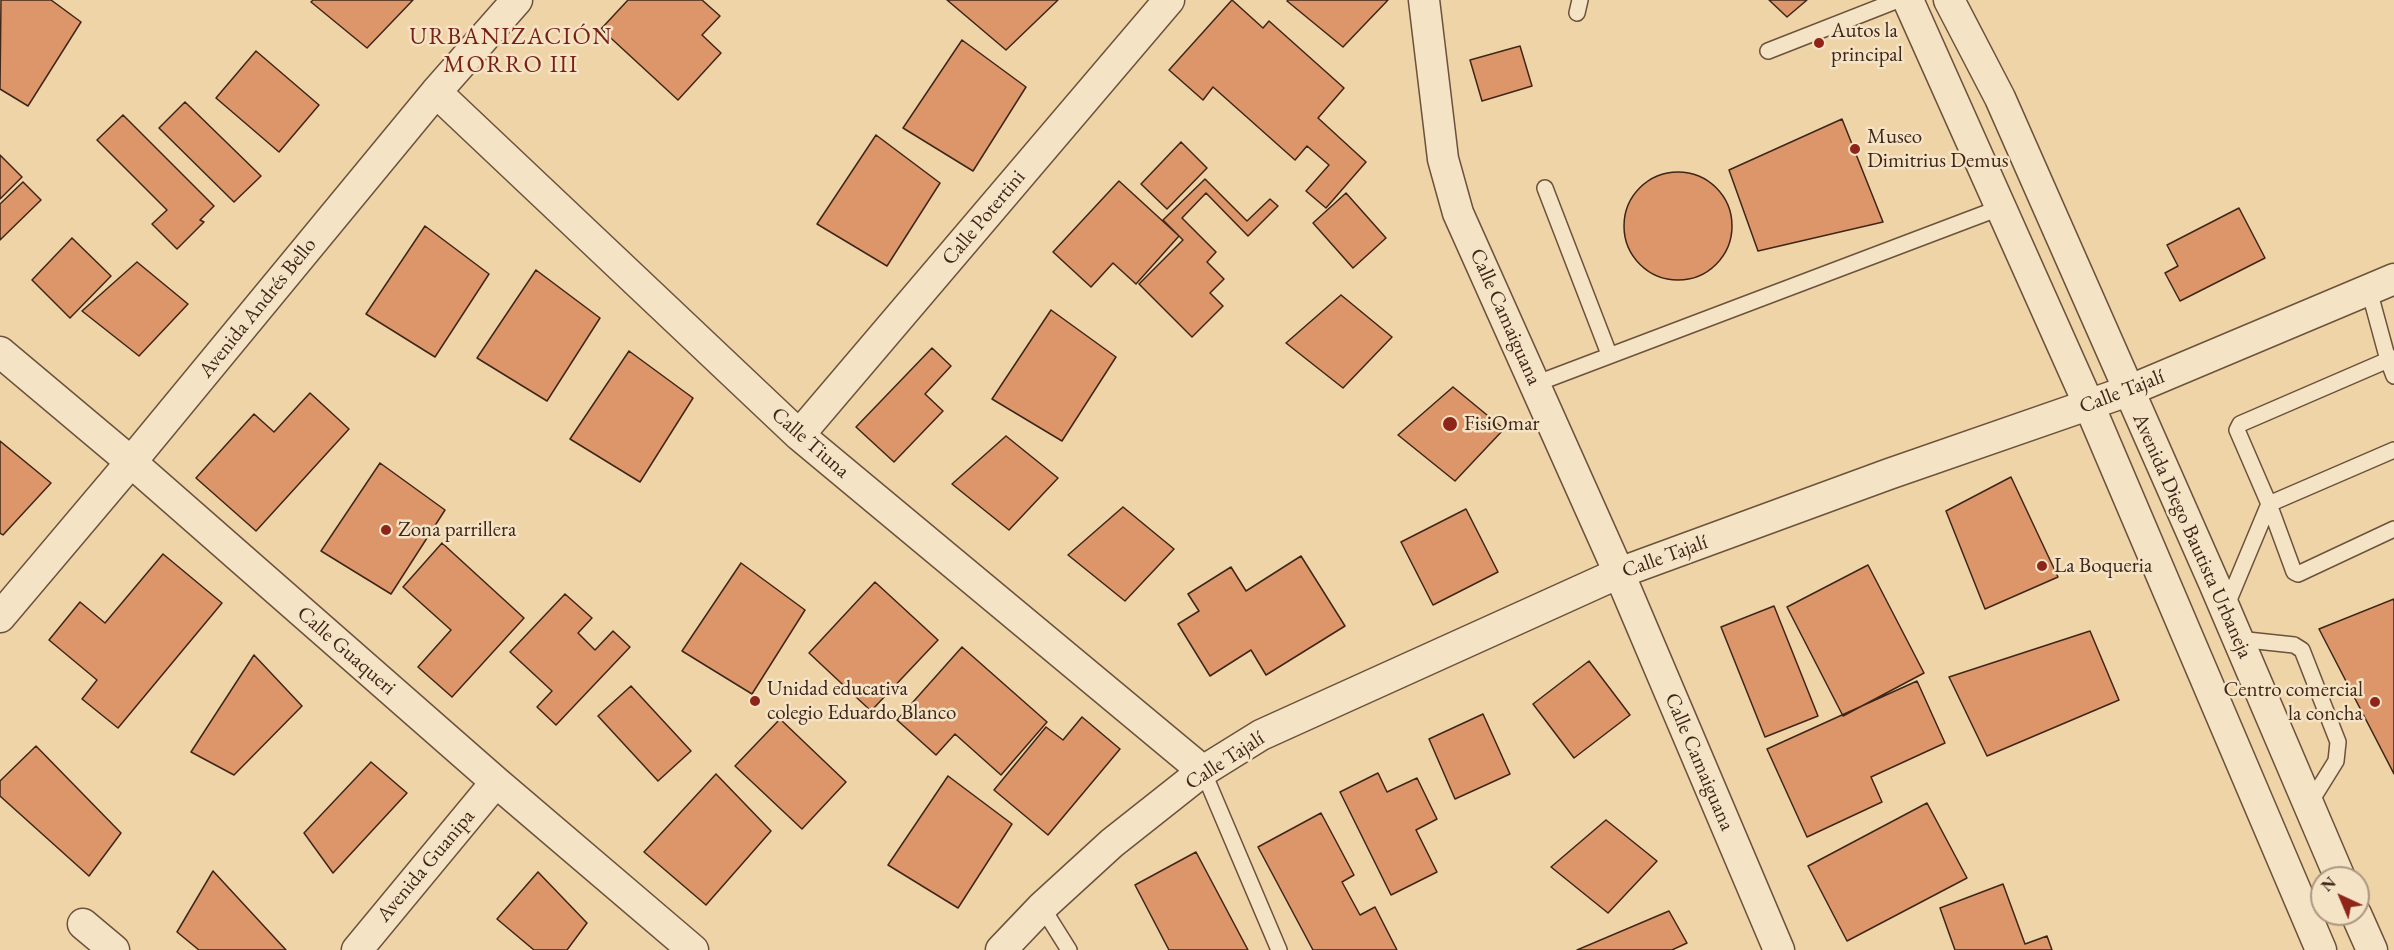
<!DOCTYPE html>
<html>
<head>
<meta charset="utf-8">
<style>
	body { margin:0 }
	#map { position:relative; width:2394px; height:950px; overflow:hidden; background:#efd4a7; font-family:"EB Garamond",serif }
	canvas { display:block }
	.north { position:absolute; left:2310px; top:866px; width:60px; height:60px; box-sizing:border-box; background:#f5e3c6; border:2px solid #ac9781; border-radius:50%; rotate:316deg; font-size:16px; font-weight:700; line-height:24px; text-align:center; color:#3f2619 }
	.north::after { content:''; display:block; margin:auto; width:21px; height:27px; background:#8f2418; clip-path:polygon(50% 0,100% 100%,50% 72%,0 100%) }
</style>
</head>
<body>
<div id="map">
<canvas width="2394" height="950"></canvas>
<div class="north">N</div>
</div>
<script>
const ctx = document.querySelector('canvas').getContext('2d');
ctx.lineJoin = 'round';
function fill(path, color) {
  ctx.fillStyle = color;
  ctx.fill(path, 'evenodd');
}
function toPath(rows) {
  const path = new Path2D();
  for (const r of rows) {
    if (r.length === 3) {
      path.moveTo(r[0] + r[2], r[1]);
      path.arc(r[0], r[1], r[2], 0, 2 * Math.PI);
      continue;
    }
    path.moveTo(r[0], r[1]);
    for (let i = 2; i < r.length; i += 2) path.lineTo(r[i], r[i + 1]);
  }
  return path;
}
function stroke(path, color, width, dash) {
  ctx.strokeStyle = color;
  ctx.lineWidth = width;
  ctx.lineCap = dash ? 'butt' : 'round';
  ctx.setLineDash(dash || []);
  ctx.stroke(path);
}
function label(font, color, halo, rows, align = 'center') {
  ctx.font = font + ' "EB Garamond",serif';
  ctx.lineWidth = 5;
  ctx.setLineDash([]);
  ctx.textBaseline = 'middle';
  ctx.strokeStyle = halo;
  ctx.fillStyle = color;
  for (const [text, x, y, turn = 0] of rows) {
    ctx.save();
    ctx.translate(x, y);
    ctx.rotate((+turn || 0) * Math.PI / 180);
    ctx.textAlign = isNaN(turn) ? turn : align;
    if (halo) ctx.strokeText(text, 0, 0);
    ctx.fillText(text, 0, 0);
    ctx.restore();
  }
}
const building = toPath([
	[1,0,51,0,81,22,28,106,0,89,1,0],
	[313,0,413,0,367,48,311,2,313,0],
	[628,0,702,0,720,16,702,35,721,53,678,100,601,29,628,0],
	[947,0,1058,0,1006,50,947,0],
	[1232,0,1263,28,1269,21,1344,88,1318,118,1366,162,1326,208,1306,191,1329,165,1307,146,1295,160,1213,87,1203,100,1169,70,1232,0],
	[1288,0,1388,0,1343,47,1287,1,1288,0],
	[1769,0,1807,0,1787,17,1769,0],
	[962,40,1026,87,973,171,903,128,962,40],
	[1520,46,1532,86,1482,101,1470,60,1520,46],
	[256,51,319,105,279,152,216,98,256,51],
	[185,102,261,176,234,202,159,128,185,102],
	[123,115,214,206,200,220,204,222,177,249,152,224,167,210,97,140,123,115],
	[1842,119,1883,222,1758,251,1729,170,1842,119],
	[876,135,940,183,887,266,817,224,876,135],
	[1181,142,1207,168,1167,209,1141,184,1181,142],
	[0,155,22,177,0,199,0,155],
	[1678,226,54],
	[1205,179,1247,221,1270,199,1278,206,1248,236,1206,193,1182,218,1216,252,1207,262,1224,279,1210,293,1223,306,1192,337,1139,284,1183,240,1163,220,1205,179],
	[1119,181,1179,236,1136,284,1113,263,1091,287,1053,252,1119,181],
	[23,182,41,200,0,240,0,204,23,182],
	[1346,193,1386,238,1353,268,1313,223,1346,193],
	[2239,208,2265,258,2180,301,2165,273,2178,266,2167,245,2239,208],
	[425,226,489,274,435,357,366,314,425,226],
	[72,238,111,276,70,318,32,280,72,238],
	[137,262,188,304,139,356,82,311,137,262],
	[536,270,600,318,547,401,477,358,536,270],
	[1341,295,1392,337,1343,388,1286,343,1341,295],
	[1051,310,1116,357,1062,441,992,399,1051,310],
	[932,348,951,366,925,394,943,411,894,462,856,427,932,348],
	[629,351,693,398,640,482,570,439,629,351],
	[1453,387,1504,429,1455,481,1398,435,1453,387],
	[310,393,349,429,256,531,196,478,254,414,274,432,310,393],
	[1006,436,1058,478,1009,530,952,484,1006,436],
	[0,441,51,483,3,535,0,533,0,441],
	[380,463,445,510,391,594,321,551,380,463],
	[2011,477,2058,577,1985,609,1946,511,2011,477],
	[1123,507,1174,549,1125,601,1068,555,1123,507],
	[1466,509,1498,572,1433,605,1401,542,1466,509],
	[442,543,524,618,452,697,418,667,451,630,403,587,442,543],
	[163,554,222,603,118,728,82,699,97,680,49,640,80,602,105,623,163,554],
	[1301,556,1345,626,1266,675,1251,650,1210,676,1178,624,1199,611,1188,594,1231,567,1246,591,1301,556],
	[741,563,805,610,752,694,682,651,741,563],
	[1868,565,1924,673,1843,716,1787,607,1868,565],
	[875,582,938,640,871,711,809,653,875,582],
	[565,594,592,618,578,633,595,650,613,631,630,647,556,725,537,707,552,691,510,652,565,594],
	[2394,599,2394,774,2319,629,2394,599],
	[1774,606,1818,716,1765,737,1721,627,1774,606],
	[2090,631,2119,700,1987,756,1949,677,2090,631],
	[962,647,1047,722,1001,775,955,734,936,755,897,720,962,647],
	[254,655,302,706,234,775,191,752,254,655],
	[1589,661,1630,715,1574,758,1533,704,1589,661],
	[1917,681,1945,743,1871,777,1882,802,1807,837,1767,749,1917,681],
	[631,686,691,751,658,781,598,716,631,686],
	[1483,714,1510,774,1455,799,1429,739,1483,714],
	[1082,717,1120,749,1048,835,994,790,1046,727,1063,740,1082,717],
	[780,719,846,782,802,829,735,766,780,719],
	[36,746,121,833,89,876,0,796,0,781,36,746],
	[371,762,407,793,333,873,304,833,371,762],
	[1378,773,1387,792,1417,778,1437,819,1416,830,1437,872,1391,895,1340,792,1378,773],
	[716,774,771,831,706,905,644,852,716,774],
	[948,776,1012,824,958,908,888,865,948,776],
	[1927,803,1967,878,1847,941,1808,866,1927,803],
	[1321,813,1354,875,1342,882,1360,915,1375,907,1397,950,1313,950,1258,847,1321,813],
	[1606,820,1657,861,1608,913,1551,867,1606,820],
	[1196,852,1248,950,1169,950,1135,885,1196,852],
	[213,871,286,950,199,950,177,932,213,871],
	[538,872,587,923,567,950,534,950,497,919,538,872],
	[2003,884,2025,944,2047,936,2052,950,1955,950,1940,908,2003,884],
	[1669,911,1687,943,1672,950,1577,950,1669,911]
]);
fill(building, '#dc966a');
stroke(building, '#3f2619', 1.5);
const lane = toPath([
	[1577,13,1580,0],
	[1768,51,1898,0],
	[1545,188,1609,354],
	[2369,290,2388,360,2394,358],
	[2394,376,2388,360,2240,424,2237,430,2269,504,2294,572,2298,574,2394,529],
	[1535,384,2002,207],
	[2226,607,2269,504,2394,450],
	[2238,639,2294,645,2302,650,2338,742,2336,761,2308,806],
	[1203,771,1279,950],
	[1042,907,1069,950]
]);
const street = toPath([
	[1424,0,1443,159,1458,213,1619,573,1779,950],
	[1908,0,2089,405,2321,950],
	[1949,0,2000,98,2214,583,2340,878],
	[436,92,799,435,1203,771],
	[0,352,131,462,496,782,693,950],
	[799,435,1169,0],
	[0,617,131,462,436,92,517,0],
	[2356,914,2372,950],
	[83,924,114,950],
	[357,950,496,782],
	[1001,950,1042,907,1112,843,1203,771,1261,735,1619,573,1889,474,2128,391,2394,279]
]);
stroke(lane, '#6b523c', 18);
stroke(street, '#6b523c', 33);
stroke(lane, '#f5e3c6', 15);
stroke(street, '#f5e3c6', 30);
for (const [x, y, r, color] of [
	[1819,43,6,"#8f2418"],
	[1855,149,6,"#8f2418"],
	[1450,424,8,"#8f2418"],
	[386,530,6,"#8f2418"],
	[2042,566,6,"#8f2418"],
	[755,701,6,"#8f2418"],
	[2375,702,6,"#8f2418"]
]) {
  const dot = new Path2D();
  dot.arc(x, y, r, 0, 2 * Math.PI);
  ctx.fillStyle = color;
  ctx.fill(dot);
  stroke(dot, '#f5e3c6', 2);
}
label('21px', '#3f2619', '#f5e3c6', [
	["Autos la",1831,31],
	["principal",1831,55],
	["Museo",1867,137],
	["Dimitrius Demus",1867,161],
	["FisiOmar",1464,424],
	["Zona parrillera",398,530],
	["La Boqueria",2054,566],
	["Unidad educativa",767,689],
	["colegio Eduardo Blanco",767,713],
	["Centro comercial",2363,690,"right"],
	["la concha",2363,714,"right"]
], 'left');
label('21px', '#3f2619', '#f5e3c6', [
	["Calle Potertini",984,218,-50],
	["Avenida Andrés Bello",258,308,-51],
	["Calle Camaiguana",1505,317,66],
	["Calle Tajalí",2122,392,-21],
	["Calle Tiuna",810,443,41],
	["Avenida Diego Bautista Urbaneja",2192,536,66],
	["Calle Tajalí",1665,557,-20],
	["Calle Guaqueri",346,651,41],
	["Calle Tajalí",1225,761,-33],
	["Calle Camaiguana",1699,762,67],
	["Avenida Guanipa",426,866,-50]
]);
ctx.letterSpacing = '1.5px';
label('24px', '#7a1f14', '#f5e3c6', [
	["URBANIZACIÓN",511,37],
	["MORRO III",511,65]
]);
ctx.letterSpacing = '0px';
</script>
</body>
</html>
